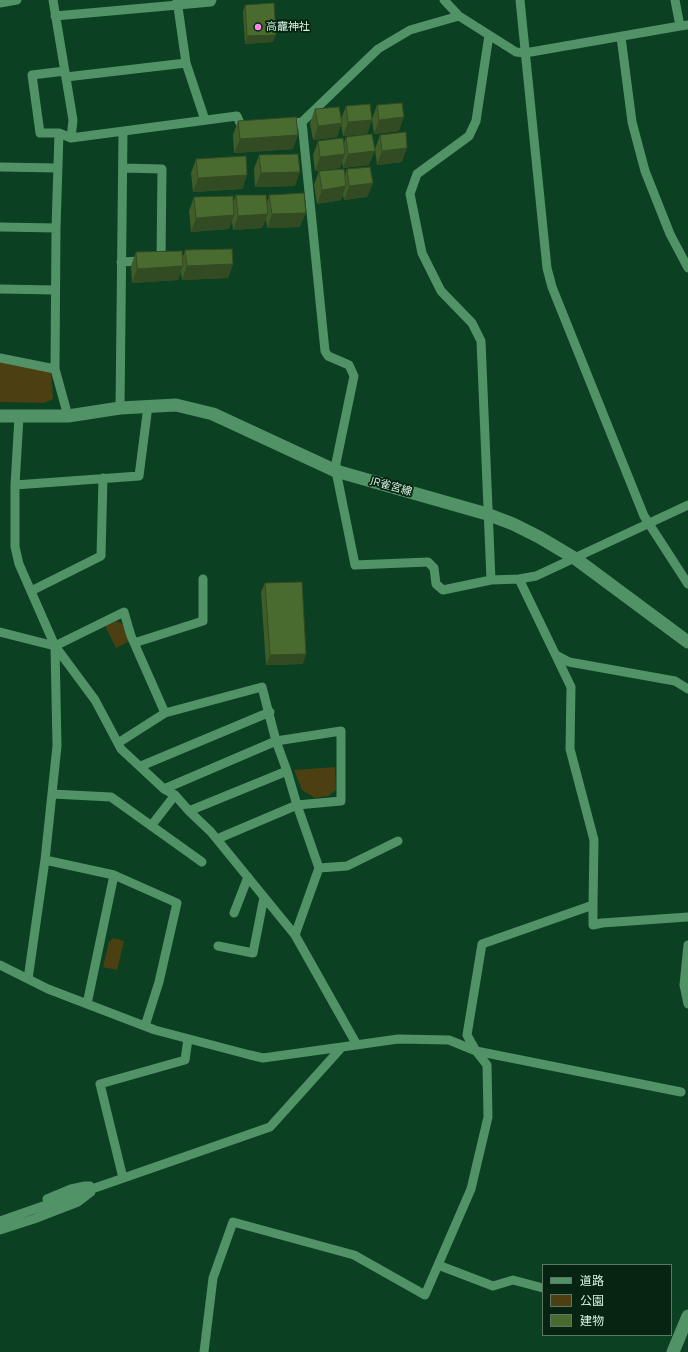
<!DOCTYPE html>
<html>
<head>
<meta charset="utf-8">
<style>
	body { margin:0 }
	#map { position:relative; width:688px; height:1352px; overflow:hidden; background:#0b4022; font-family:"Titillium Web","Noto Sans JP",sans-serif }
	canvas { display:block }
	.legend { position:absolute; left:542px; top:1264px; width:130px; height:72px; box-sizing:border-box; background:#072312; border:1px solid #5a7864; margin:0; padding:5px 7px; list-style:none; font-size:12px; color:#d6f7df }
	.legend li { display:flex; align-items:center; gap:8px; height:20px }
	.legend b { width:20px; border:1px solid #5a7864 }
</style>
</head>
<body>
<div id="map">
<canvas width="688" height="1352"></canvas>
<ul class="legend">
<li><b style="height:5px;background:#519266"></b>道路</li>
<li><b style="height:11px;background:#4c3f12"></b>公園</li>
<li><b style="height:11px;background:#496b30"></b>建物</li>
</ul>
</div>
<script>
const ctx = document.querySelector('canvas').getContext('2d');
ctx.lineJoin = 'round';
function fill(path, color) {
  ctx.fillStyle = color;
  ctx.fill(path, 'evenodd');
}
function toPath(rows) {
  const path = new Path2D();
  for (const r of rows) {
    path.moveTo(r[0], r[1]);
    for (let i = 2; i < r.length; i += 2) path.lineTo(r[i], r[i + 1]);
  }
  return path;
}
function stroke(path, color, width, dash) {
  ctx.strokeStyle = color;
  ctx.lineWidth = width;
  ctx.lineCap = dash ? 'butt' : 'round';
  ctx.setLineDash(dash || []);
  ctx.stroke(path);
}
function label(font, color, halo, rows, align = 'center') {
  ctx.font = font + ' "Titillium Web","Noto Sans JP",sans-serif';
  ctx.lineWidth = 3.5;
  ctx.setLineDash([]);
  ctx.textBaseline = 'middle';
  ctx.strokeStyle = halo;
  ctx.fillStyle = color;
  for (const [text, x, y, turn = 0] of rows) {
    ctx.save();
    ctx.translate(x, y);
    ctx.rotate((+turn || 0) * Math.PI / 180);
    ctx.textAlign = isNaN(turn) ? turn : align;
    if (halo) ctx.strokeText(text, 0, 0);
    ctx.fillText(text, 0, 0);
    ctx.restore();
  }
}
fill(toPath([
	[0,362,51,371,53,399,44,403,0,402],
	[117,621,124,625,128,642,116,648,105,626],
	[335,767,336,790,328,796,315,798,302,790,294,770],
	[113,938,124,941,117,970,103,967,109,942]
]), '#4c3f12');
stroke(toPath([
	[53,0,73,120,71,138,59,133,56,228,55,369,68,416],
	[177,0,186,63,205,120],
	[444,0,459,16,516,52,525,53,680,26],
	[520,0,547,268,552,287,644,516,688,584],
	[675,0,680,26,688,25],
	[0,3,17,0],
	[55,16,178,5,211,2,212,0],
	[621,37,632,122,645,171,670,234,688,268],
	[66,77,186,63],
	[302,122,325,351,328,356,349,365,354,376,336,463,336,471,355,565,428,562,434,568,436,584,443,590,491,580],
	[296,123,302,122,378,49,410,30,459,16],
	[59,133,40,133,32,75,65,71],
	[71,138,237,116,240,123,247,127],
	[0,167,58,168],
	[0,227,56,228],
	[121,262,161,260,162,169,123,168],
	[0,289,55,290],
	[0,358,55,369],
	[120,408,123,132],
	[19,417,15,485,15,547,19,564,55,646,95,700,121,749,164,789,175,795,189,811,211,832,295,935,357,1045],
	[15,485,139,476,148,406],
	[519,579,536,576,688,505],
	[31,591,101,556,103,478],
	[0,632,55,646,124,612,131,636,165,713,118,743],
	[134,643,203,621,203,579],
	[55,646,57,746,45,860,28,979,48,989,155,1030,250,1055,263,1058,342,1047],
	[556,655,569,662,675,681,688,689],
	[165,713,262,687,276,741,287,771,297,805,319,868,295,935],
	[141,766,270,712],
	[164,789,276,741,341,731,341,801,297,805,217,839],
	[52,794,111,797,202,862],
	[189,811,287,771],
	[151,826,175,795],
	[45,860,114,875,177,903,159,982,145,1026],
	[319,868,347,866,398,841],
	[593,905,593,925,602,923,688,917],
	[234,913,248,877],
	[688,945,684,985,688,1004],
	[218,946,253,953,264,897],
	[0,965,28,979],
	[87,1004,114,875],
	[123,1178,100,1084,185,1060,188,1039],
	[47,1199,71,1189,85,1186,90,1186],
	[0,1221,270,1127,342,1047,398,1039,449,1040,476,1051,681,1092],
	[0,1230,34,1219,78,1202,91,1192],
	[438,1265,493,1286,513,1280,543,1288],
	[204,1352,213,1278,233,1222,354,1255,425,1295,471,1189,488,1117,487,1065,476,1051,467,1035,482,944,593,905,594,840,570,749,571,687,519,579,491,580,481,341,472,323,441,291,422,253,410,194,417,174,469,136,476,121,489,35]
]), '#519266', 9);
stroke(toPath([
	[0,416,68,416,120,408,176,405,213,414,336,471,487,514,513,524,539,537,576,559,688,642],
	[673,1352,688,1316]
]), '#519266', 13);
fill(toPath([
	[245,5,273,42,245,44,243,12],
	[377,105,399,131,374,134,372,119],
	[346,106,372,120,367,134,343,136,341,124,337,137,313,140,310,123,315,109,341,119],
	[238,121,293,149,234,153,233,135],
	[380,135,402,162,377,165,375,149],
	[346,137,369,165,343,168,342,161,340,168,315,171,313,155,318,141,344,143],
	[259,155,295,186,255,187,254,169],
	[196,159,247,175,242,189,193,192,191,173],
	[347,169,373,183,367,197,344,200,343,195,341,200,317,204,314,185,319,171,345,174],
	[236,195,267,203,269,195,300,227,267,228,266,219,262,228,233,230,232,221,229,229,191,232,189,211,194,197,233,203],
	[185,250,233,264,228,278,182,280,181,272,178,280,132,283,131,266,136,252,183,257],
	[265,583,303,664,266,665,261,592]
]), '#3f5c29');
fill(toPath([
	[276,35,273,42,245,44,247,36],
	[404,117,399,131,374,134,379,120],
	[372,120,367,134,343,136,348,122],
	[342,123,337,137,313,140,318,126],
	[298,135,293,149,234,153,240,139],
	[407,148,402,162,377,165,382,151],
	[375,151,369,165,343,168,348,154],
	[345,154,340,168,315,171,320,157],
	[300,172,295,186,255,187,261,173],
	[247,175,242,189,193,192,198,178],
	[373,183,367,197,344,200,349,186],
	[346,186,341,200,317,204,322,190],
	[306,213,300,227,267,228,272,214],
	[268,214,262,228,233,230,238,216],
	[234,215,229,229,191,232,196,218],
	[233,264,228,278,182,280,187,266],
	[183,266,178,280,132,283,137,269],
	[306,654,303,664,266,665,270,655]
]), '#334b22');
const building = toPath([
	[274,3,276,35,247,36,245,5,274,3],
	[402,103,404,117,379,120,377,105,402,103],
	[370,104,372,120,348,122,346,106,370,104],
	[339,107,342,123,318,126,315,109,339,107],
	[296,117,298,135,240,139,238,121,296,117],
	[406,132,407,148,382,151,380,135,406,132],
	[372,134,375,151,348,154,346,137,372,134],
	[343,138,345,154,320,157,318,141,343,138],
	[298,154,300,172,261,173,259,155,298,154],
	[246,156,247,175,198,178,196,159,246,156],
	[370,167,373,183,349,186,347,169,370,167],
	[344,169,346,186,322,190,319,171,344,169],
	[304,193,306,213,272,214,269,195,304,193],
	[236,195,266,195,268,214,238,216,236,195],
	[233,196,234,215,196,218,194,197,233,196],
	[232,249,233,264,187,266,185,250,232,249],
	[182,251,183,266,137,269,136,252,182,251],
	[302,582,306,654,270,655,265,583,302,582]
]);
fill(building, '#496b30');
stroke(building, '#334b22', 1);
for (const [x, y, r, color] of [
	[258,27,4,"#fa87e8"]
]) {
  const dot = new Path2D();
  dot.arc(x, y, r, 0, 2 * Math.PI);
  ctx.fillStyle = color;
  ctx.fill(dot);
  stroke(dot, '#072312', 1.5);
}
label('11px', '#d6f7df', '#072312', [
	["高靇神社",266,27]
], 'left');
label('11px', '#d6f7df', '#072312', [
	["JR雀宮線",391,487,16]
]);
</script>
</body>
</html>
